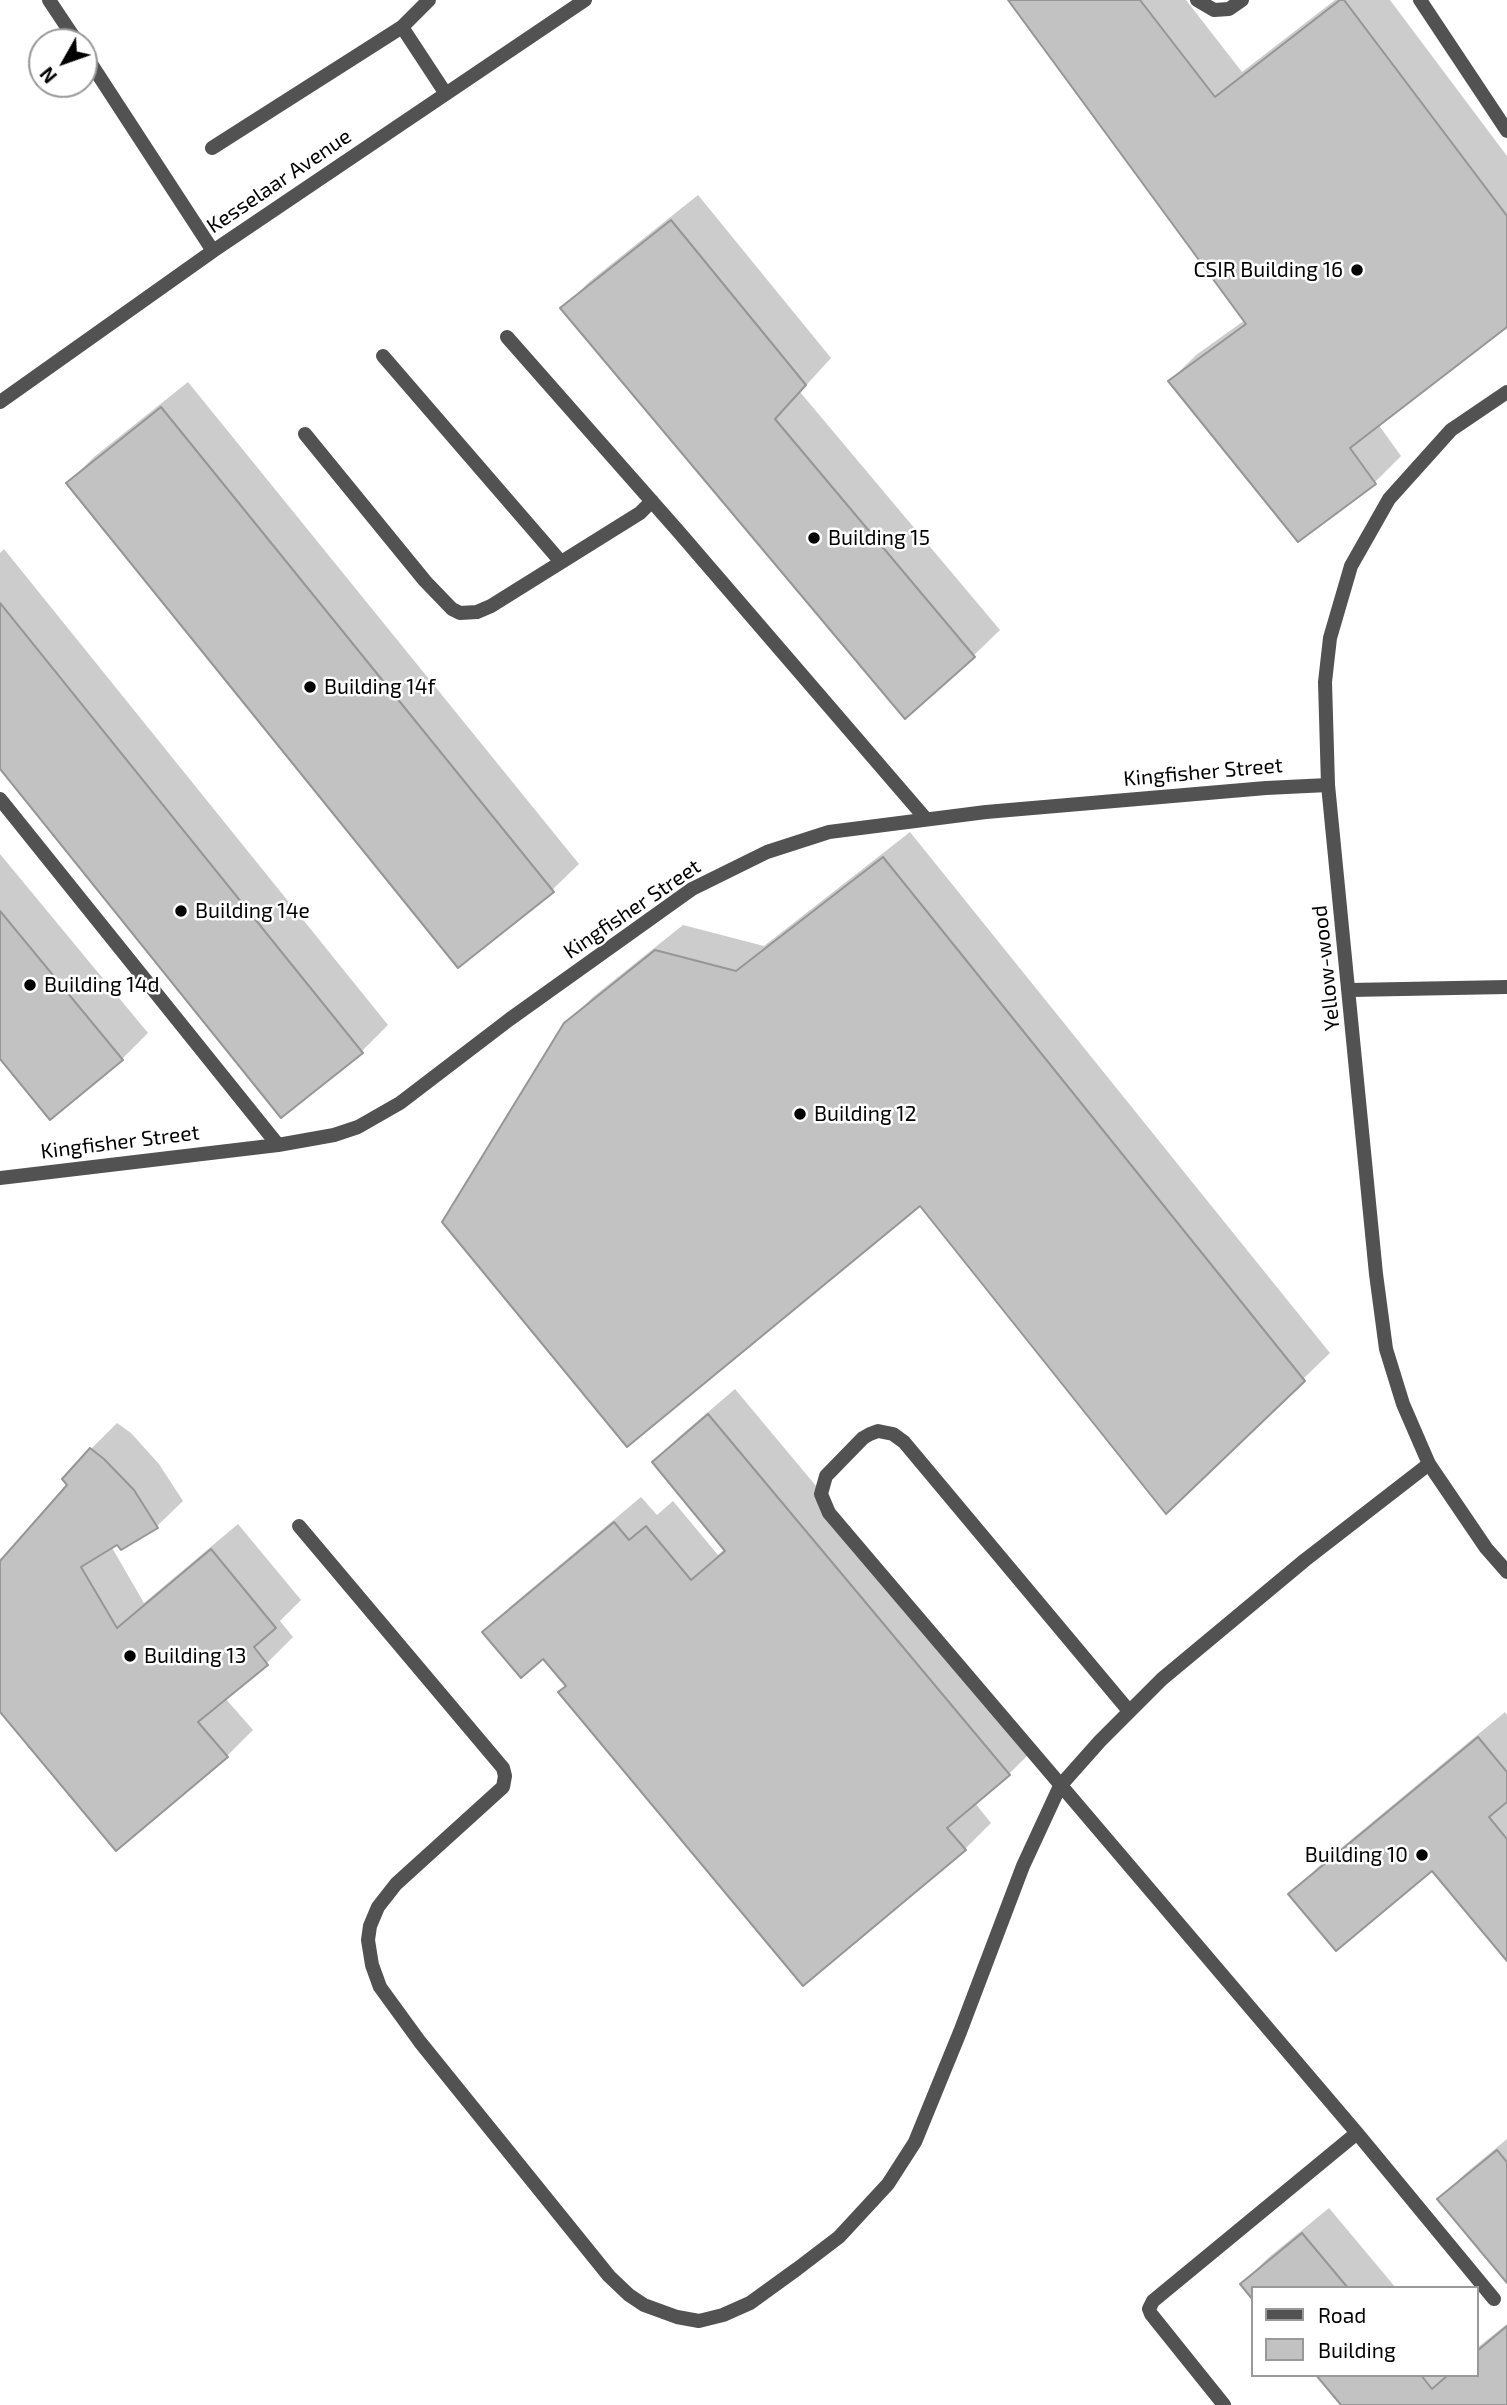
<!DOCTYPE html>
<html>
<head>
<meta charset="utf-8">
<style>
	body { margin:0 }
	#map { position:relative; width:1507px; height:2405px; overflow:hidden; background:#fff; font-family:"Exo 2",sans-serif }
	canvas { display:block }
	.legend { position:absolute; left:1251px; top:2286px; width:228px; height:91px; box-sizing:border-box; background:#fff; border:2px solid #999; margin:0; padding:9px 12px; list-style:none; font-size:21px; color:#000 }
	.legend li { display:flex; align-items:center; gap:14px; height:35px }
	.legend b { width:35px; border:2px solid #999 }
	.north { position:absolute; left:28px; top:28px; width:70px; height:70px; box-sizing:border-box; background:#fff; border:2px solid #999; border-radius:50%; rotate:230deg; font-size:19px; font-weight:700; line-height:28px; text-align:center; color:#000 }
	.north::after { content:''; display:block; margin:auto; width:24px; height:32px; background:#000; clip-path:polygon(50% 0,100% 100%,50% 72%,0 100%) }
</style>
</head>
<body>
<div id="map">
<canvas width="1507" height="2405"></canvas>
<ul class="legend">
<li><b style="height:9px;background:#525252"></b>Road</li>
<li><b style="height:19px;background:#c2c2c2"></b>Building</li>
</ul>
<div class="north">N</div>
</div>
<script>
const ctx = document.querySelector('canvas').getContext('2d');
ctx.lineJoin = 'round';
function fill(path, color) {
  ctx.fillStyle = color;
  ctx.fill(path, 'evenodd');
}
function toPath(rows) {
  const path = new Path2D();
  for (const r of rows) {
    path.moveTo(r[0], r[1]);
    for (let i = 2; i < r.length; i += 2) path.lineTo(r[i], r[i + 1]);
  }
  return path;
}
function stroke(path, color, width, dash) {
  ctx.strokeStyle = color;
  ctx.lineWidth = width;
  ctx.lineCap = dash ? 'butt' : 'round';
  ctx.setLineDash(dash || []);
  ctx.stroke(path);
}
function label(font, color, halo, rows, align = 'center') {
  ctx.font = font + ' "Exo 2",sans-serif';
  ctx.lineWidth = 5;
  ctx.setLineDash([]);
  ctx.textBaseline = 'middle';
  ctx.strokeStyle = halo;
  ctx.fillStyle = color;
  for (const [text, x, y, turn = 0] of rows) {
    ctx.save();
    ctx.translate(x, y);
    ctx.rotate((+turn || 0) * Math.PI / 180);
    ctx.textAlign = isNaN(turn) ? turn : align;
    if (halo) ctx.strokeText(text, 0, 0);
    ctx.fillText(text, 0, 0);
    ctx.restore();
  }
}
fill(toPath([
	[1010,0,1186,0,1242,72,1335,0,1390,0,1507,156,1507,325,1378,424,1401,456,1375,482,1299,540,1170,381,1196,355,1245,320],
	[698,195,831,358,800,392,1000,630,973,656,563,309,589,282],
	[188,382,579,864,552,890,68,483,94,457],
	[4,549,388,1025,362,1051,282,1115,0,766,0,553],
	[910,832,1330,1353,1166,1511,920,1203,566,1024,593,997,683,925,764,946],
	[0,854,148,1033,122,1059,0,1056],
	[735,1389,1035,1748,1009,1774,975,1803,991,1823,965,1849,568,1685,543,1656,484,1632,511,1606,641,1497,657,1515,673,1501,718,1555,726,1548,654,1462,680,1436],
	[117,1423,131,1433,159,1464,183,1501,156,1527,111,1546,144,1603,238,1524,301,1600,280,1621,293,1637,267,1663,225,1698,253,1730,227,1756,0,1709,0,1559,25,1538,70,1485,91,1449],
	[1505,1712,1507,1715,1507,1959,1432,1868,1291,1895,1317,1868],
	[1507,2139,1507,2281,1439,2199,1466,2173],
	[1329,2208,1396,2288,1253,2288,1253,2297,1242,2284,1268,2258],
	[1507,2324,1507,2405,1343,2405,1318,2375,1477,2375,1477,2348]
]), '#0003');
const building = toPath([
	[1008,0,1140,0,1215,97,1340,0,1344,0,1507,216,1507,327,1350,448,1376,484,1298,542,1168,381,1246,324,1008,0],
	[671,220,806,385,775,419,975,657,905,719,560,308,671,220],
	[161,407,554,892,458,968,66,483,161,407],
	[0,603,363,1053,281,1118,0,769,0,603],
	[883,857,1305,1381,1166,1514,920,1206,627,1447,442,1222,564,1023,655,950,736,971,883,857],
	[0,911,123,1060,50,1120,0,1059,0,911],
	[708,1414,1010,1775,947,1828,966,1850,803,1986,558,1692,566,1686,543,1659,521,1678,482,1632,614,1522,629,1540,646,1526,691,1580,725,1551,652,1462,708,1414],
	[90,1448,104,1459,134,1490,158,1528,121,1550,117,1545,81,1567,117,1628,211,1549,276,1628,254,1647,268,1665,198,1722,228,1757,116,1851,0,1712,0,1561,67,1485,62,1479,90,1448],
	[1478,1737,1507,1772,1507,1802,1489,1817,1507,1839,1507,1961,1432,1871,1336,1951,1288,1894,1478,1737],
	[1497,2150,1507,2162,1507,2283,1437,2199,1497,2150],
	[1302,2233,1348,2288,1253,2288,1253,2300,1240,2284,1302,2233],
	[1507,2326,1507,2405,1341,2405,1316,2375,1421,2375,1432,2389,1448,2375,1477,2375,1477,2351,1507,2326]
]);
fill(building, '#c2c2c2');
stroke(building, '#969696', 2);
stroke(toPath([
	[1197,0,1214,10,1229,9,1242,0],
	[1420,0,1507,131],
	[507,337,678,531,926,819],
	[383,356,561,562],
	[305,434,425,581,452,609,460,613,477,612,491,606,640,513,652,501],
	[0,799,278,1145],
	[1350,990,1507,987],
	[0,1178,278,1145,334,1135,358,1127,400,1103,510,1019,692,889,767,852,829,832,986,812,1266,788,1328,785],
	[299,1526,503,1768,505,1776,503,1787,396,1884,378,1907,370,1926,368,1940,372,1965,380,1987,420,2042,609,2276,629,2295,644,2305,677,2317,699,2321,723,2315,750,2303,797,2269,839,2237,888,2184,915,2142,960,2032,1023,1866,1060,1786,1100,1741,1162,1679,1305,1560,1429,1464],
	[1129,1711,904,1442,893,1434,878,1431,870,1434,863,1438,826,1476,821,1494,829,1513,1357,2133,1494,2299],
	[1224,2405,1151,2314,1149,2309,1153,2301,1357,2133]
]), '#525252', 14);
stroke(toPath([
	[49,0,77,42],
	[402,27,446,94],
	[84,53,213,251],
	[212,148,402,27,429,0],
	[1507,392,1451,430,1389,499,1351,566,1330,638,1325,682,1328,785,1376,1274,1386,1349,1403,1404,1429,1464,1486,1548,1507,1572],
	[0,402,213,251,585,0]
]), '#525252', 14);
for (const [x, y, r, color] of [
	[1357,270,7,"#000"],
	[814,538,7,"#000"],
	[310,687,7,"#000"],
	[181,911,7,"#000"],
	[30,985,7,"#000"],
	[800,1114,7,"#000"],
	[130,1656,7,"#000"],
	[1422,1855,7,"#000"]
]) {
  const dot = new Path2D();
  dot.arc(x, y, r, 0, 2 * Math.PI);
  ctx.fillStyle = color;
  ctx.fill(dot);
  stroke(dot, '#fff', 2.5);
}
label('21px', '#000', '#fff', [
	["Kesselaar Avenue",279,181,-34],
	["Kingfisher Street",1203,772,-5],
	["Kingfisher Street",632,909,-34],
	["Yellow-wood",1326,968,-96],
	["Kingfisher Street",120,1142,-7]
]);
label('21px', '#000', '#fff', [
	["CSIR Building 16",1343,270,"right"],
	["Building 15",828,538],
	["Building 14f",324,687],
	["Building 14e",195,911],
	["Building 14d",44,985],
	["Building 12",814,1114],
	["Building 13",144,1656],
	["Building 10",1408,1855,"right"]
], 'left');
</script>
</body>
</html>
